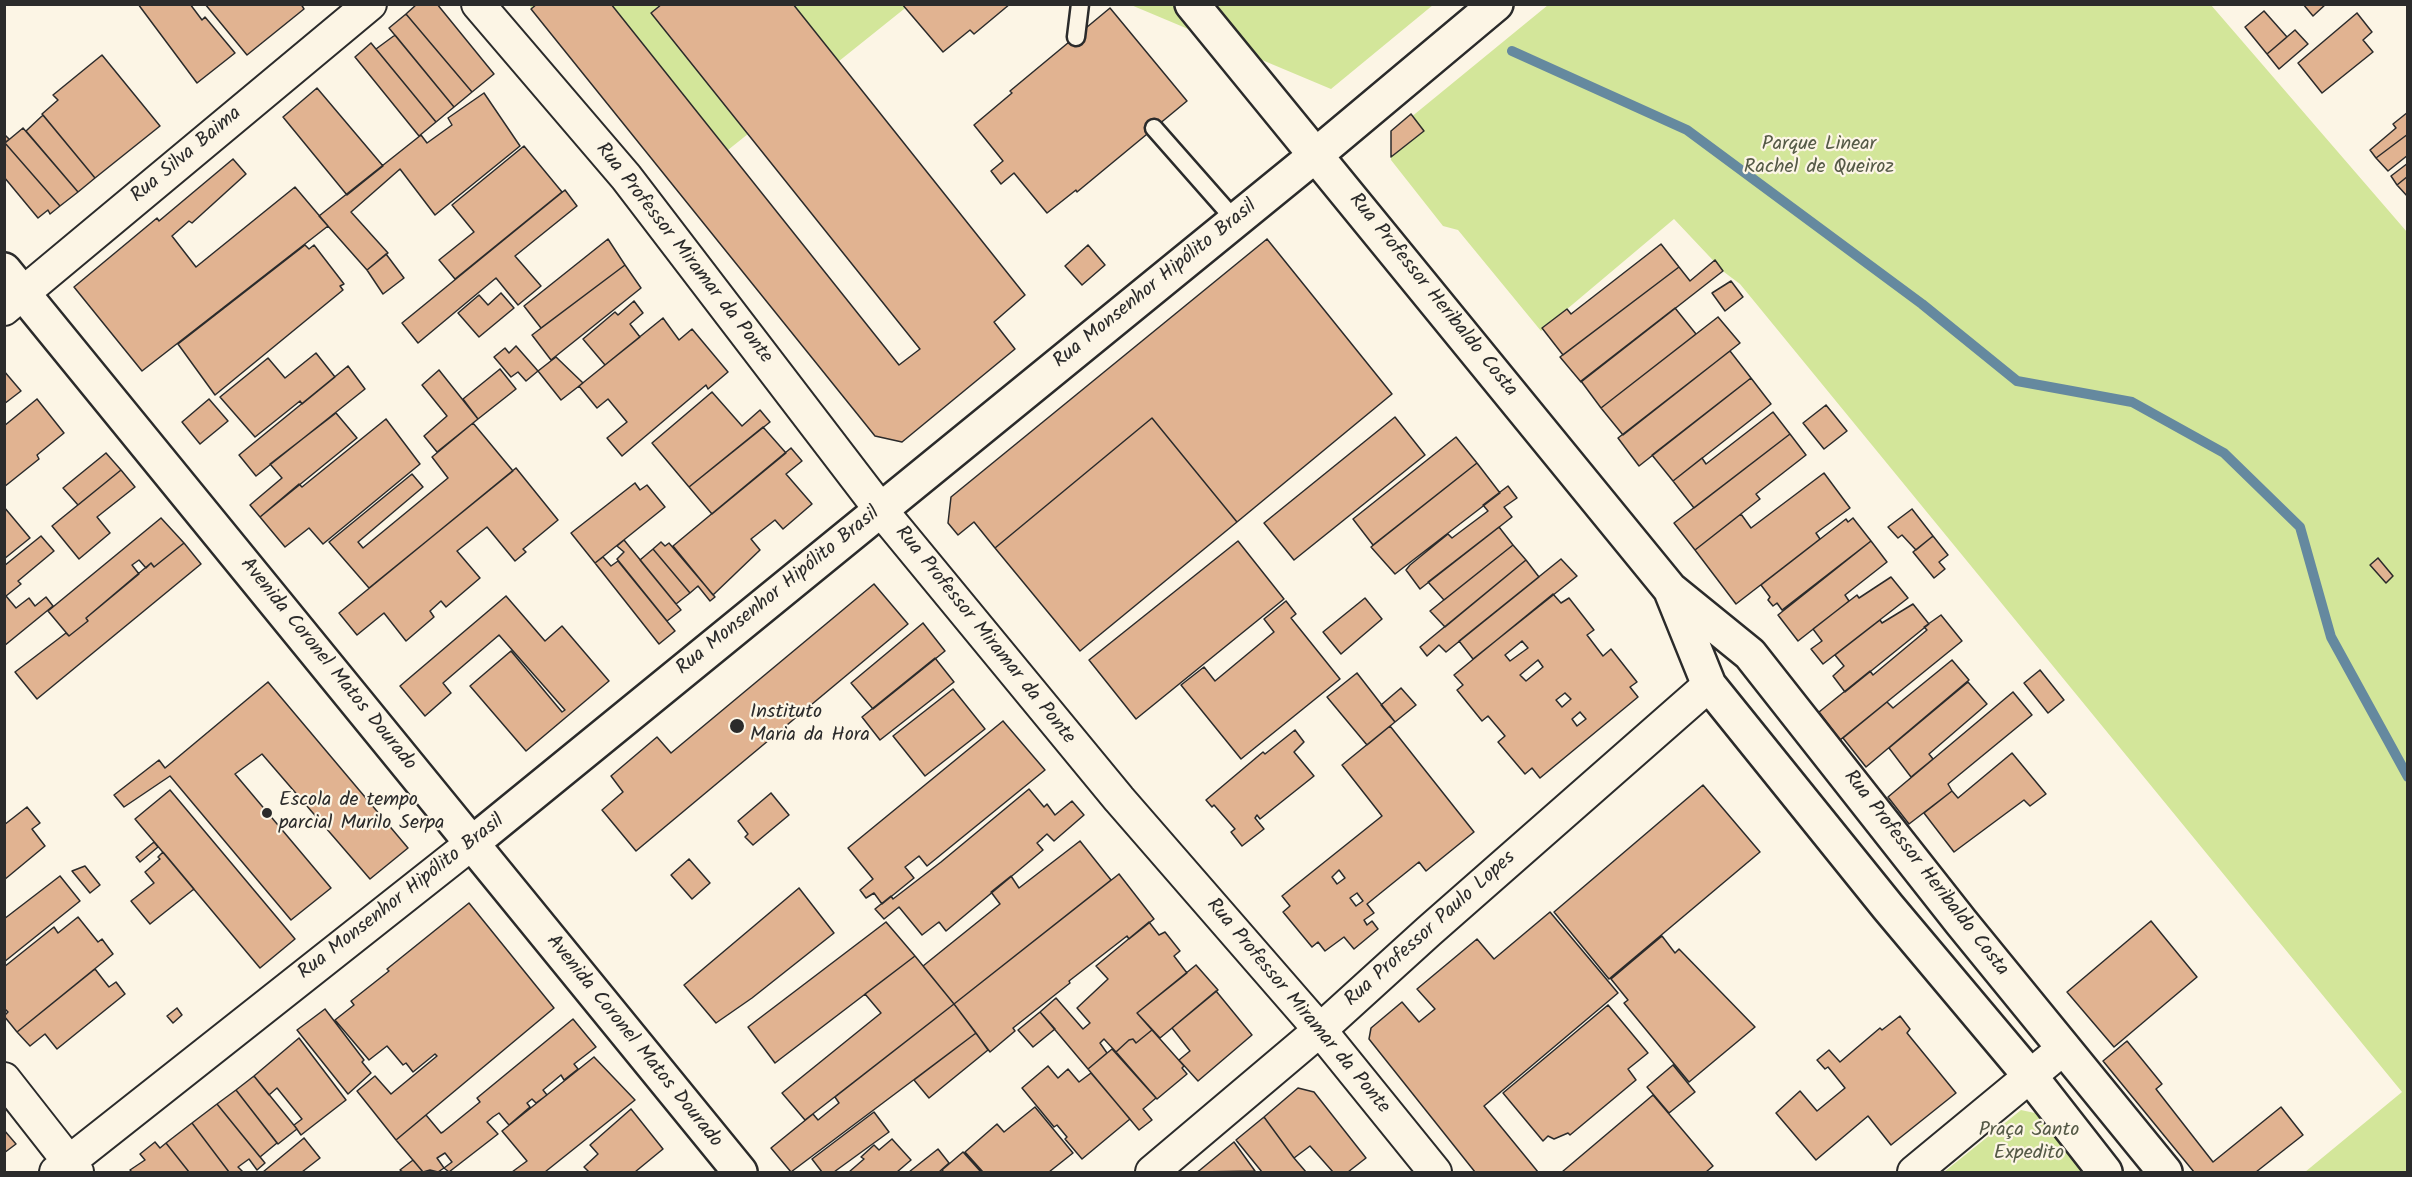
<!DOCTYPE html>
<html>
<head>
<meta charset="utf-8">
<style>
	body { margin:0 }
	#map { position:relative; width:2412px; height:1177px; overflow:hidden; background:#fcf5e5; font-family:Kalam,sans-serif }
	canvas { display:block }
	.frame { position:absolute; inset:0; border:6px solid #2b2b2b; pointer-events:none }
</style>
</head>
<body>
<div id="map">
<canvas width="2412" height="1177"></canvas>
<div class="frame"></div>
</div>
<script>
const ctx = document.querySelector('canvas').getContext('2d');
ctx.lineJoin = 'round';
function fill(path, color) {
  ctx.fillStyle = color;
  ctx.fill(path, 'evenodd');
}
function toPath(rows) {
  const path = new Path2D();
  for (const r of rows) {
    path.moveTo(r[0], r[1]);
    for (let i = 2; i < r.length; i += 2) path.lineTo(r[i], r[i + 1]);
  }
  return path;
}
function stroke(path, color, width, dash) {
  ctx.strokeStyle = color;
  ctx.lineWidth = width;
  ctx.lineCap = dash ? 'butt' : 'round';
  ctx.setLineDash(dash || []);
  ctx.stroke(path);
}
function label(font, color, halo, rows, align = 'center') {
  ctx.font = font + ' Kalam,sans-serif';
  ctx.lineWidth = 4.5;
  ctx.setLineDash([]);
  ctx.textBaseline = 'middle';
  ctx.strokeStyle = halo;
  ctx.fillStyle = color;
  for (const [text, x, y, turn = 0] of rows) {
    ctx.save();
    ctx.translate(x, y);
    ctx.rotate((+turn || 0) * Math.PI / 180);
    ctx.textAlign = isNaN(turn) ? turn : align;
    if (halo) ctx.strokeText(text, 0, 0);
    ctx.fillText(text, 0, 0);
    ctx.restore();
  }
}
fill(toPath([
	[529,5,909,5,703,170,657,163],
	[1131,5,1433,5,1331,89],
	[1548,5,2211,5,2407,232,2407,1172,2305,1172,2402,1092,1740,284,1724,272,1674,219,1541,331,1458,230,1443,226,1391,160,1392,135,1399,127],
	[2021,1110,2044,1115,2089,1172,1944,1172]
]), '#d3e69a');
stroke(toPath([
	[1512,51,1687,130,1922,304,2017,381,2132,402,2224,453,2300,527,2331,637,2408,777]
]), '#65899f', 10);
const building = toPath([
	[138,4,190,4,202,20,205,17,235,53,197,83,138,4],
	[205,4,301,4,304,9,247,55,205,4],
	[417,4,437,4,494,74,472,92,406,14,417,4],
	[537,4,611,4,899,365,920,349,651,13,662,4,793,4,1025,295,994,322,1015,349,902,442,875,436,531,9,537,4],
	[902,4,1010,4,974,34,970,30,943,52,902,4],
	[2303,4,2326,4,2313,16,2303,4],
	[1110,8,1187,101,1077,192,1076,190,1047,213,1014,173,1001,184,991,171,1003,161,974,125,1012,93,1010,91,1110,8],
	[2264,11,2287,37,2267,54,2245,27,2264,11],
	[2357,13,2372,32,2363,40,2373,52,2322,93,2298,63,2357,13],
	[406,14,472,92,454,107,389,28,406,14],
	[2295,30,2308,44,2279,69,2267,54,2295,30],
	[395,35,454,107,436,122,376,49,395,35],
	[371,43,436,122,419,136,355,57,371,43],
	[102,55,160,126,95,178,42,114,58,100,53,95,102,55],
	[317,88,383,166,347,195,283,117,317,88],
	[484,93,520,146,435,215,400,169,351,212,388,253,367,270,319,216,421,135,427,143,452,125,448,118,484,93],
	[2408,112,2408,134,2376,158,2370,150,2396,128,2393,124,2408,112],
	[1411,114,1424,131,1391,157,1391,131,1411,114],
	[43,115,95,178,78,192,26,131,43,115],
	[23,128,78,192,60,206,5,143,23,128],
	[4,134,9,139,5,143,60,206,50,214,48,210,38,218,4,177,4,134],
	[2408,134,2408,155,2388,171,2376,158,2408,134],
	[524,146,562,192,455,279,439,260,474,232,452,205,524,146],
	[233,159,246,174,192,223,189,221,172,236,196,267,295,187,328,226,142,371,74,287,157,218,159,221,233,159],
	[2408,163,2408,176,2397,185,2391,176,2408,163],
	[2408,176,2408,197,2397,185,2408,176],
	[565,190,577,206,515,256,541,286,518,305,496,278,418,343,402,323,565,190],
	[608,239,625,265,541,328,524,306,608,239],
	[1267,239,1392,394,1237,522,1152,418,995,548,974,522,958,535,948,523,951,497,1267,239],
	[1661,244,1679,267,1563,355,1542,328,1567,309,1571,314,1661,244],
	[305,245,309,249,314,245,344,284,340,286,343,290,215,395,178,344,305,245],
	[1088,245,1105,265,1082,285,1065,266,1088,245],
	[386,254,404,278,383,294,367,270,386,254],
	[1715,260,1723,271,1581,382,1560,357,1679,267,1690,281,1715,260],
	[625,265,641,288,551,360,532,335,625,265],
	[1731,281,1743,297,1725,311,1712,293,1731,281],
	[501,293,514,308,479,337,458,313,479,295,488,305,501,293],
	[634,301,643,313,630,324,640,337,605,365,583,339,615,312,618,315,634,301],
	[1675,308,1696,334,1601,408,1581,381,1675,308],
	[1718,317,1740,343,1623,435,1601,408,1718,317],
	[663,318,679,340,692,329,728,372,708,389,706,385,622,456,607,438,627,422,608,399,597,408,579,386,663,318],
	[516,346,538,371,526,381,518,372,511,377,494,357,505,348,509,353,516,346],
	[1730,351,1751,378,1639,466,1618,438,1730,351],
	[316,353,335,377,302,404,300,401,255,437,220,397,268,358,285,378,316,353],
	[556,357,583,383,561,400,538,371,556,357],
	[348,366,365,389,256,476,239,455,348,366],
	[500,369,516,389,478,419,463,399,500,369],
	[439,370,478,419,437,452,424,436,447,416,422,385,439,370],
	[4,371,21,391,4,404,4,371],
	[1751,378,1771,404,1673,481,1652,455,1751,378],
	[712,392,742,426,760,410,770,422,689,487,652,443,712,392],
	[37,399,64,433,37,455,39,459,4,487,4,426,37,399],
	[209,399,228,421,200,444,182,422,209,399],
	[1826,405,1847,431,1824,449,1803,423,1826,405],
	[1773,412,1790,434,1694,508,1673,481,1702,458,1706,464,1773,412],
	[336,413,357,438,260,517,250,505,282,478,270,464,336,413],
	[1395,417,1425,455,1294,560,1264,523,1395,417],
	[1152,418,1237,522,1080,651,995,548,1152,418],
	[386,419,420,464,323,544,309,528,285,547,260,517,299,484,302,487,386,419],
	[473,423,513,471,369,588,329,542,412,474,423,487,358,542,363,548,448,478,432,457,473,423],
	[763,427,786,453,712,514,689,487,763,427],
	[1790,434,1806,455,1756,494,1760,499,1695,550,1674,523,1790,434],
	[1456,437,1477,463,1373,545,1353,519,1456,437],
	[791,448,802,461,786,474,812,504,783,529,775,520,751,539,760,550,713,595,673,546,791,448],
	[106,453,121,470,78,505,63,488,106,453],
	[1477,463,1500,493,1395,574,1371,547,1477,463],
	[516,468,558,520,523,549,526,552,515,561,487,527,457,551,480,578,446,607,441,601,430,611,434,617,406,641,384,613,357,635,339,613,516,468],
	[121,470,135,487,97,517,110,533,79,559,52,526,121,470],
	[1824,473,1850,508,1816,533,1820,539,1736,604,1695,550,1741,514,1751,528,1824,473],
	[635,483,640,490,647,485,665,507,595,563,571,533,635,483],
	[1508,486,1517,498,1504,507,1512,517,1420,589,1406,570,1410,565,1448,534,1452,538,1488,511,1483,505,1508,486],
	[4,507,30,538,4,559,4,507],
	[1912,509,1933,536,1916,550,1902,535,1898,538,1888,527,1912,509],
	[161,518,184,543,154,567,151,563,146,568,139,560,132,565,139,574,86,618,88,621,69,636,48,611,161,518],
	[1853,518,1871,541,1782,610,1777,603,1773,606,1768,600,1770,597,1761,585,1846,519,1848,522,1853,518],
	[1499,527,1513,545,1444,600,1428,582,1499,527],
	[41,536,54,551,18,581,21,584,6,596,16,608,29,598,35,606,46,597,53,606,4,646,4,566,41,536],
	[1933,536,1948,555,1939,562,1945,569,1934,578,1913,552,1933,536],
	[624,540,681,610,667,621,617,559,624,552,617,546,624,540],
	[1238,541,1284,599,1136,719,1089,660,1238,541],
	[1871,541,1887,562,1845,595,1849,601,1798,641,1778,615,1871,541],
	[661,542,665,546,669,543,715,597,710,601,698,586,690,593,653,549,661,542],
	[184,543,201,564,37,699,15,672,66,633,69,636,88,621,86,618,151,563,154,567,184,543],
	[1513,545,1526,560,1445,627,1430,611,1513,545],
	[653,549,690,593,676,604,640,560,653,549],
	[603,557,611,566,618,561,675,631,659,644,595,563,603,557],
	[2378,558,2393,576,2386,583,2370,565,2378,558],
	[1561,559,1577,576,1473,659,1459,641,1561,559],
	[1526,560,1539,577,1446,652,1439,645,1427,656,1420,647,1526,560],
	[1891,577,1908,598,1823,664,1811,649,1822,641,1813,629,1857,595,1859,598,1891,577],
	[874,584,908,624,636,851,602,810,623,792,611,776,657,737,671,753,874,584],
	[1553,594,1561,603,1569,598,1594,630,1587,635,1603,656,1611,649,1637,682,1630,687,1638,697,1540,778,1532,768,1525,774,1498,742,1505,736,1488,716,1482,721,1457,690,1463,685,1454,675,1553,594],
	[1522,641,1528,648,1510,661,1505,655,1522,641],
	[1538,660,1543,667,1526,681,1520,675,1538,660],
	[1565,693,1571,699,1562,707,1556,700,1565,693],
	[1580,712,1586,719,1577,726,1572,719,1580,712],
	[506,596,545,641,562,626,609,681,526,751,470,686,511,651,562,712,565,710,499,635,443,683,451,693,425,716,400,686,506,596],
	[1365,598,1382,619,1341,654,1323,632,1365,598],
	[1286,601,1296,614,1291,618,1340,679,1241,759,1181,685,1204,667,1215,681,1274,632,1264,619,1286,601],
	[1913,604,1929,624,1845,692,1833,676,1844,666,1835,655,1880,620,1882,623,1913,604],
	[1941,615,1962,641,1840,740,1819,712,1870,671,1873,675,1927,630,1924,627,1941,615],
	[923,623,945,651,873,709,851,683,923,623],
	[935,658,954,682,880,740,862,717,935,658],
	[1952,660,1969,680,1866,767,1843,738,1887,702,1893,708,1952,660],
	[2040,670,2064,700,2048,713,2024,683,2040,670],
	[1357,673,1395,722,1367,745,1327,697,1357,673],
	[268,682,408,848,370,879,262,754,235,774,331,888,291,920,170,776,124,807,114,795,159,760,165,768,268,682],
	[1968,682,1987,704,1929,754,1933,759,1911,777,1889,748,1968,682],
	[1401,688,1416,705,1395,722,1381,705,1401,688],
	[953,689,985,729,925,776,893,736,953,689],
	[2013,692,2032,715,1948,784,1952,791,1909,824,1888,797,2013,692],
	[1003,721,1045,770,927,866,919,856,905,867,914,878,882,904,874,893,866,898,860,890,873,879,848,848,1003,721],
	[1390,726,1474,832,1426,871,1419,862,1367,904,1374,913,1364,920,1367,925,1372,921,1378,929,1354,949,1344,937,1325,951,1318,942,1312,947,1283,912,1290,906,1282,896,1382,816,1342,765,1390,726],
	[1339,870,1345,878,1337,884,1332,877,1339,870],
	[1357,893,1363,901,1356,906,1350,898,1357,893],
	[1295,730,1304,742,1294,752,1314,776,1260,819,1257,815,1255,818,1264,829,1242,846,1231,832,1235,829,1214,805,1212,807,1206,800,1263,752,1265,754,1295,730],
	[2012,753,2046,794,2030,806,2024,800,1954,852,1924,813,1952,791,1958,798,2012,753],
	[1703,785,1760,852,1609,979,1554,912,1703,785],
	[1029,789,1044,807,1047,804,1055,815,1072,801,1084,815,1054,841,1047,834,1037,843,1043,850,946,931,939,922,922,935,899,907,884,919,875,909,891,896,893,899,941,862,1029,789],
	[170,790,295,939,260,968,135,819,170,790],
	[771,793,789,815,753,845,745,837,748,834,738,821,771,793],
	[27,807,40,823,32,829,45,846,4,880,4,825,27,807],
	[1080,841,1111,880,954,1004,923,966,1000,904,991,892,1011,876,1019,888,1080,841],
	[154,842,158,847,140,862,136,857,154,842],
	[163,852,194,889,150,924,131,901,154,883,145,872,160,859,158,857,163,852],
	[689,859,710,883,692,899,671,875,689,859],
	[85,866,100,885,90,893,72,871,85,866],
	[1119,874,1154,919,1129,939,1127,936,1069,981,1070,983,1013,1028,1015,1031,990,1052,954,1004,1119,874],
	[60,876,80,901,4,962,4,919,60,876],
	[799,888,834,933,752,998,716,1023,684,985,799,888],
	[469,903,554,1008,396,1140,357,1091,375,1076,391,1094,437,1056,435,1054,413,1072,406,1063,403,1065,387,1046,369,1060,335,1020,354,1005,351,1001,389,971,387,969,469,903],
	[1550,912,1618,993,1484,1106,1538,1172,1475,1172,1369,1039,1371,1028,1402,1002,1419,1022,1435,1009,1417,989,1477,939,1494,959,1550,912],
	[78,917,98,942,102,939,113,954,17,1032,4,1016,8,1012,4,1008,4,967,54,927,58,933,78,917],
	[2151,921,2197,977,2114,1047,2067,992,2151,921],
	[886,922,915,956,775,1063,748,1027,886,922],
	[1149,922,1159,935,1165,932,1180,951,1174,956,1187,973,1137,1013,1152,1030,1136,1043,1133,1039,1129,1040,1116,1052,1104,1039,1100,1043,1107,1053,1088,1069,1040,1012,1056,998,1083,1029,1090,1023,1077,1008,1108,979,1096,966,1149,922],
	[1662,936,1675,953,1679,949,1755,1027,1689,1082,1624,1003,1628,1000,1611,979,1662,936],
	[915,956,954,1004,805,1120,782,1093,881,1013,865,994,915,956],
	[1196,965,1218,990,1160,1038,1137,1013,1196,965],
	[95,969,109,987,116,982,125,994,57,1049,45,1034,30,1046,17,1032,95,969],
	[1216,991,1252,1035,1198,1081,1179,1060,1190,1051,1172,1028,1216,991],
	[954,1004,976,1033,791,1172,771,1148,813,1114,818,1120,839,1103,835,1097,954,1004],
	[1608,1005,1648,1053,1628,1069,1636,1080,1570,1135,1568,1133,1554,1139,1548,1136,1543,1141,1503,1093,1608,1005],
	[177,1008,182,1015,173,1023,167,1016,177,1008],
	[325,1009,364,1060,362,1062,371,1073,348,1094,297,1030,325,1009],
	[1040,1012,1055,1029,1033,1047,1018,1030,1040,1012],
	[1900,1016,1910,1029,1907,1033,1956,1093,1891,1145,1868,1116,1816,1160,1776,1113,1800,1091,1817,1111,1845,1088,1828,1067,1825,1069,1817,1060,1829,1050,1840,1062,1880,1028,1882,1030,1900,1016],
	[573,1019,596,1047,574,1064,578,1069,564,1080,561,1075,543,1090,547,1095,536,1103,532,1099,527,1103,530,1107,509,1125,499,1113,493,1117,487,1122,498,1134,449,1172,444,1168,438,1172,430,1170,423,1172,396,1140,426,1115,441,1133,443,1132,480,1102,477,1098,573,1019],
	[445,1153,452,1162,444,1168,437,1158,445,1153],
	[1152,1030,1184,1066,1182,1068,1187,1074,1157,1099,1116,1052,1129,1040,1133,1039,1136,1043,1152,1030],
	[976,1033,988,1050,929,1098,914,1080,976,1033],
	[299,1038,346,1100,301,1135,294,1125,302,1119,277,1088,269,1095,254,1076,299,1038],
	[2127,1041,2162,1084,2156,1089,2213,1162,2281,1107,2303,1135,2256,1172,2194,1172,2103,1061,2127,1041],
	[1112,1049,1156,1098,1143,1109,1152,1120,1139,1130,1088,1069,1112,1049],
	[594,1057,635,1100,545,1172,512,1172,527,1161,502,1131,594,1057],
	[1673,1065,1695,1092,1669,1113,1647,1087,1673,1065],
	[1048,1066,1058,1078,1068,1069,1079,1082,1091,1073,1130,1119,1082,1159,1065,1139,1067,1137,1057,1125,1054,1127,1022,1088,1048,1066],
	[254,1076,297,1129,278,1144,236,1090,254,1076],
	[1298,1088,1314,1092,1366,1158,1348,1172,1333,1172,1310,1146,1294,1158,1264,1117,1298,1088],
	[236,1090,277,1143,260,1157,217,1104,236,1090],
	[1653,1095,1713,1166,1706,1172,1562,1172,1653,1095],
	[217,1104,265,1163,257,1170,249,1159,238,1167,243,1172,229,1172,192,1123,217,1104],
	[1035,1107,1073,1153,1049,1172,983,1172,965,1152,997,1124,1004,1132,1035,1107],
	[631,1109,663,1149,635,1172,589,1172,584,1167,598,1154,590,1145,631,1109],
	[874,1112,889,1132,834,1172,822,1172,812,1159,874,1112],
	[1264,1117,1294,1158,1306,1172,1262,1172,1236,1140,1264,1117],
	[192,1123,229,1172,189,1172,166,1143,192,1123],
	[4,1130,16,1144,4,1153,4,1130],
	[304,1138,320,1158,302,1172,263,1172,304,1138],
	[892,1139,911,1160,897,1172,849,1172,864,1159,861,1157,874,1145,879,1150,892,1139],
	[155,1142,160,1148,166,1143,189,1172,132,1172,130,1170,145,1160,140,1154,155,1142],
	[1234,1142,1255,1171,1197,1172,1200,1170,1234,1142],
	[938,1149,949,1163,939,1172,909,1172,938,1149],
	[963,1152,981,1172,944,1172,942,1170,963,1152],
	[413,1160,423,1172,403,1172,400,1170,413,1160]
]);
fill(building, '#e1b391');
stroke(building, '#2b2b2b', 1.5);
const service = toPath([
	[1076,37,1080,4],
	[1154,128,1235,220]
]);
const minor = toPath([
	[478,4,626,177,880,509,1119,799,1320,1030,1435,1172],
	[4,309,370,4],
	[4,1079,77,1172],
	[56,1172,471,844],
	[1152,1172,1320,1030,1429,931,1709,685],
	[1914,1172,2064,1048]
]);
const secondary = toPath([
	[471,844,1317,154,1496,4]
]);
const primary = toPath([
	[1192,4,1670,589,1750,654,1961,922,2165,1172],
	[4,270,740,1172],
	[1671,591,1709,685,1888,907,2030,1076,2105,1172]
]);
stroke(service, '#2b2b2b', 21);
stroke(minor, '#2b2b2b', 36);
stroke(secondary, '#2b2b2b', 38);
stroke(primary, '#2b2b2b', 38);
stroke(service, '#fcf5e5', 16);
stroke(minor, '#fcf5e5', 32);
stroke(secondary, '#fcf5e5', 33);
stroke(primary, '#fcf5e5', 33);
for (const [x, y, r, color] of [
	[737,726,8,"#2b2b2b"],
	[267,813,6,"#2b2b2b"]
]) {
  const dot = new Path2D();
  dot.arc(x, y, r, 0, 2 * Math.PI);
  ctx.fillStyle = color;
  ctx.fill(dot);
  stroke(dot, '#fcf5e5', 2);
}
label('20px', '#555a47', '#fcf5e5', [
	["Parque Linear",1819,146],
	["Rachel de Queiroz",1819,169],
	["Praça Santo",2029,1132],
	["Expedito",2029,1155]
]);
label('20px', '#2b2b2b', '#fcf5e5', [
	["Rua Silva Baima",187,156,-40],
	["Rua Professor Miramar da Ponte",683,254,52],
	["Rua Monsenhor Hipólito Brasil",1156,285,-39],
	["Rua Professor Heribaldo Costa",1432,296,51],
	["Rua Monsenhor Hipólito Brasil",779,592,-39],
	["Rua Professor Miramar da Ponte",984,636,51],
	["Avenida Coronel Matos Dourado",327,665,51],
	["Rua Professor Heribaldo Costa",1925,874,52],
	["Rua Monsenhor Hipólito Brasil",402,898,-38],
	["Rua Professor Paulo Lopes",1431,930,-42],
	["Rua Professor Miramar da Ponte",1297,1007,50],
	["Avenida Coronel Matos Dourado",633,1042,51]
]);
label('20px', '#2b2b2b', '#fcf5e5', [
	["Instituto",750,714],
	["Maria da Hora",750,737],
	["Escola de tempo",279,802],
	["parcial Murilo Serpa",279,825]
], 'left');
</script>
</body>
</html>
